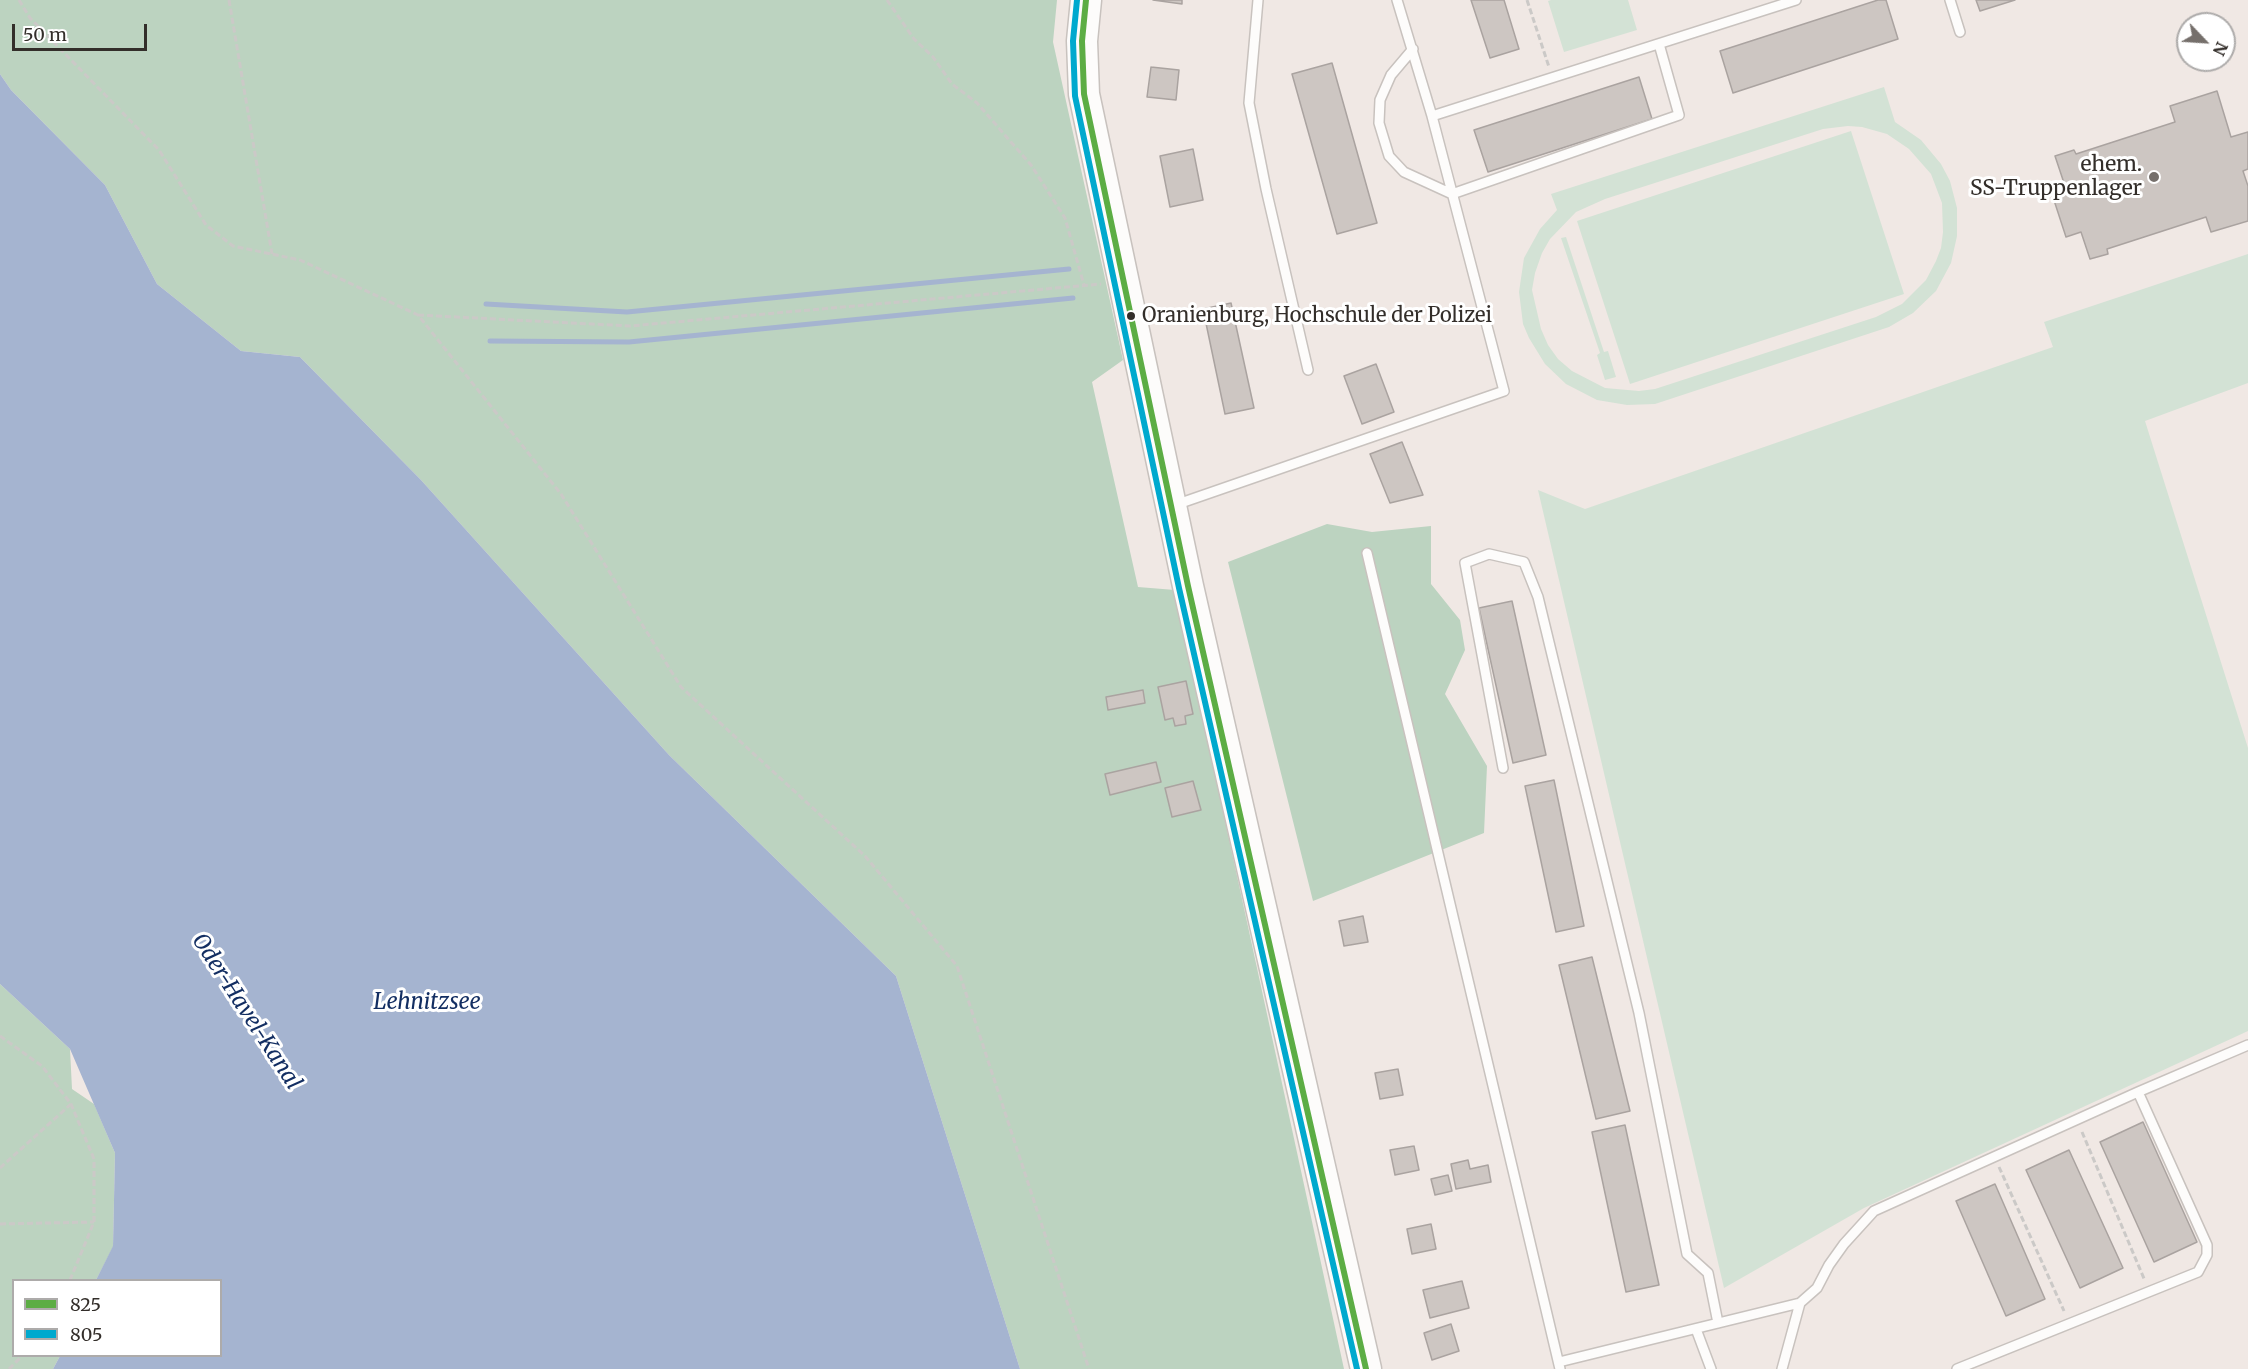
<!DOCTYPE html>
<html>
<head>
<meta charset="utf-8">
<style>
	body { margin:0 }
	#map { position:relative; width:2248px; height:1369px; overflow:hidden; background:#f0e8e4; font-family:Merriweather,serif }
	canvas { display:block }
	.legend { position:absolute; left:12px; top:1279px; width:210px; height:78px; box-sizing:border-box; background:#fff; border:2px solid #adabaa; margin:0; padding:8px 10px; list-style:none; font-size:18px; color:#332e2a }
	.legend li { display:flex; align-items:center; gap:12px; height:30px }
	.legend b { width:30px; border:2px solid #adabaa }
	.north { position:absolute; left:2176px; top:12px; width:60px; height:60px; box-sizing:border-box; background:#fff; border:2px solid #adabaa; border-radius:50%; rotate:115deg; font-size:16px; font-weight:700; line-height:24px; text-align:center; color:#332e2a }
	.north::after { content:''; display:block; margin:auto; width:21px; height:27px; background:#756f6b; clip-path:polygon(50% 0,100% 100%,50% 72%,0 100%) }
	.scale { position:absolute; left:12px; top:24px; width:135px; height:27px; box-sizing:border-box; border:3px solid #332e2a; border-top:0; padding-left:8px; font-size:18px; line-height:21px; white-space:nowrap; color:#332e2a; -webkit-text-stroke:4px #fff; paint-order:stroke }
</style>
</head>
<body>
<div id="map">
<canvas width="2248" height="1369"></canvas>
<ul class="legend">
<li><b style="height:8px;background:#5cad44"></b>825</li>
<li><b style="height:8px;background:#00a9ce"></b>805</li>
</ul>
<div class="north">N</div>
<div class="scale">50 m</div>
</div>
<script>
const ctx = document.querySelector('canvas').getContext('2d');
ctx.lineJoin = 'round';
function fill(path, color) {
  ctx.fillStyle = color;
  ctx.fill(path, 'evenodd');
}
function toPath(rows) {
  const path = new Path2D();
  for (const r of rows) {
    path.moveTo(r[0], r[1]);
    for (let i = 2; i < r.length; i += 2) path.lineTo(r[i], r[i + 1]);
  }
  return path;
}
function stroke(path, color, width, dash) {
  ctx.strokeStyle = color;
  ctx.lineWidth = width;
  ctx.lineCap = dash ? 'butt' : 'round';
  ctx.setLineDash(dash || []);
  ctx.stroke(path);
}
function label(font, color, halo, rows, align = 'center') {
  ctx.font = font + ' Merriweather,serif';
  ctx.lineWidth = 6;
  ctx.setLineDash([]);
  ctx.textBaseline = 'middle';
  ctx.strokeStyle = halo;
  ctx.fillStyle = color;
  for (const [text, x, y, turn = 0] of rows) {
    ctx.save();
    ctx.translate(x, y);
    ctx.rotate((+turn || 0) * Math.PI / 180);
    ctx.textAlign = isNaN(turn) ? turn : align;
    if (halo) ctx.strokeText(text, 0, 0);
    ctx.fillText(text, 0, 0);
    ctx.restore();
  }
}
fill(toPath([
	[1551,0,1628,0,1637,30,1564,52,1548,1],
	[1884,87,1895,122,1921,140,1941,164,1950,181,1957,208,1957,236,1951,263,1936,291,1913,313,1889,327,1655,404,1627,405,1597,400,1566,384,1545,364,1529,338,1523,324,1519,292,1524,258,1540,229,1557,210,1551,194],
	[1848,126,1862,127,1887,134,1909,149,1931,174,1942,203,1943,232,1941,248,1936,261,1926,280,1902,304,1876,317,1655,389,1639,391,1605,388,1572,371,1558,359,1548,345,1541,329,1532,290,1535,273,1542,253,1550,239,1576,212,1605,199,1823,129],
	[1851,131,1904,294,1630,384,1577,221],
	[1566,237,1604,352,1608,351,1616,377,1605,380,1597,355,1600,353,1561,238],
	[2248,254,2248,383,2145,421,2248,748,2248,1031,1864,1208,1724,1288,1538,490,1585,509,2053,347,2044,322]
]), '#d3e2d5');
fill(toPath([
	[0,0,1057,0,1053,42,1123,360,1092,382,1138,587,1175,590,1344,1369,1020,1369,896,976,669,755,421,480,300,357,241,351,157,284,105,185,11,90,0,74],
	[1327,524,1372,532,1431,526,1431,584,1460,620,1465,650,1445,694,1487,766,1484,833,1313,901,1228,562],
	[0,984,70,1049,72,1089,94,1104,115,1153,113,1247,96,1280,14,1280,14,1356,60,1356,53,1369,0,1369]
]), '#bcd3c0');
fill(toPath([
	[0,74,11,90,105,185,157,284,241,351,300,357,421,480,669,755,896,976,1020,1369,53,1369,60,1356,220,1356,220,1280,96,1280,113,1246,115,1153,70,1049,0,984]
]), '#a5b4d0');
stroke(toPath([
	[486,304,627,312,1069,269],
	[490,341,629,342,1073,298]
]), '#a5b4d0', 5);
const building = toPath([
	[1153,0,1182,0,1182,4,1153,0],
	[1471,0,1504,0,1519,49,1490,58,1471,0],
	[1878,0,1886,0,1898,39,1733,93,1720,51,1878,0],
	[1976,0,2015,0,1980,11,1976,0],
	[1332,63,1377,223,1337,234,1292,74,1332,63],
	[1151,67,1179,70,1176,100,1147,97,1151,67],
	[1639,77,1652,119,1488,172,1474,130,1639,77],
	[2217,91,2231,137,2248,132,2248,169,2243,171,2248,186,2248,221,2211,232,2206,217,2107,249,2108,254,2090,259,2081,232,2066,237,2050,188,2064,183,2055,156,2074,150,2076,154,2175,122,2170,106,2217,91],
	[1193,149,1203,200,1170,207,1160,156,1193,149],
	[1231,303,1254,408,1225,414,1203,309,1231,303],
	[1376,364,1394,412,1362,424,1344,376,1376,364],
	[1402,442,1423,495,1390,503,1370,454,1402,442],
	[1512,601,1546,755,1513,763,1479,608,1512,601],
	[1186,681,1193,714,1185,716,1186,724,1175,726,1173,718,1165,720,1158,687,1186,681],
	[1143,690,1145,703,1108,710,1106,697,1143,690],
	[1156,762,1161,782,1110,795,1105,774,1156,762],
	[1554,780,1584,926,1556,932,1525,786,1554,780],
	[1193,781,1201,810,1172,817,1165,788,1193,781],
	[1363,916,1368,942,1344,946,1339,921,1363,916],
	[1592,957,1630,1111,1596,1119,1559,965,1592,957],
	[1398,1069,1403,1095,1380,1099,1375,1073,1398,1069],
	[2143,1122,2197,1242,2154,1262,2100,1142,2143,1122],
	[1625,1125,1659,1285,1626,1292,1592,1132,1625,1125],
	[1414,1146,1419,1170,1395,1175,1390,1150,1414,1146],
	[2069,1150,2123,1268,2080,1288,2026,1170,2069,1150],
	[1468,1160,1470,1169,1488,1165,1491,1182,1456,1189,1451,1164,1468,1160],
	[1448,1175,1452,1191,1435,1195,1431,1179,1448,1175],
	[1995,1184,2045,1299,2006,1316,1956,1201,1995,1184],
	[1431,1224,1436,1249,1412,1254,1407,1229,1431,1224],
	[1462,1281,1469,1308,1430,1318,1423,1290,1462,1281],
	[1451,1324,1459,1351,1432,1360,1424,1333,1451,1324]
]);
fill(building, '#cdc6c2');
stroke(building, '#aaa3a0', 1.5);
const service = toPath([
	[1258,0,1249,103,1266,189,1308,370],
	[1950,0,1960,32],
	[1413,49,1391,75,1380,100,1379,123,1389,156,1404,172,1452,194,1679,115,1659,44],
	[1432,116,1796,0],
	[1175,505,1504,391,1432,116,1397,0],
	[1367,553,1560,1369],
	[1503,768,1465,563,1489,554,1524,562,1538,597,1639,1013,1687,1254,1708,1273,1718,1323],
	[1696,1329,1711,1369],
	[1559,1362,1800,1303,1817,1288,1829,1265,1844,1244,1874,1211,2138,1092,2248,1045],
	[1782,1369,1800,1303],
	[1957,1369,2198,1272,2207,1255,2207,1245,2138,1092]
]);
const primary = toPath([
	[1086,0,1082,41,1084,94,1188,586,1366,1369]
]);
stroke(service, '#c8c2be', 12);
stroke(primary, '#c8c2be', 33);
stroke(toPath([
	[19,0,30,18,159,150,206,225,233,246,300,260,418,315,561,494,681,687,865,856,957,966,1089,1369],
	[229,0,272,254],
	[887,0,914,39,933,57,952,84,977,103,1031,165,1065,218,1084,285],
	[1527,0,1549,67],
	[418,315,630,326,1101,284],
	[0,1036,42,1066,71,1104,94,1159,94,1222,70,1280],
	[2082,1132,2145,1281],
	[1999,1167,2064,1311],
	[0,1168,71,1104],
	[0,1224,94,1222],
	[9,1369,22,1356]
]), '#cbc9c7', 3, [6, 3]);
stroke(service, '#fdfcfb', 9);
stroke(primary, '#fdfcfb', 30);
stroke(toPath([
	[1086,0,1082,41,1084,94,1188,586,1366,1369]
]), '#5cad44', 6);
stroke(toPath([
	[1077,0,1073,41,1075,96,1179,588,1357,1369]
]), '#00a9ce', 6);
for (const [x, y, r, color] of [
	[2154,177,6,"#756f6b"],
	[1131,316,5,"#332e2a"]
]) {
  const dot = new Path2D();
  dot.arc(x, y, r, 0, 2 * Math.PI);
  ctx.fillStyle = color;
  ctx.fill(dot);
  stroke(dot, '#fff', 2);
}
label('20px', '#332e2a', '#fff', [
	["Oranienburg, Hochschule der Polizei",1142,316]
], 'left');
label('21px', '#332e2a', '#fff', [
	["ehem.",2142,165],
	["SS-Truppenlager",2142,189]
], 'right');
label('italic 22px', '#132e62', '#fff', [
	["Lehnitzsee",427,1003],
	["Oder-Havel-Kanal",246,1012,57]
]);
</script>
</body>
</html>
